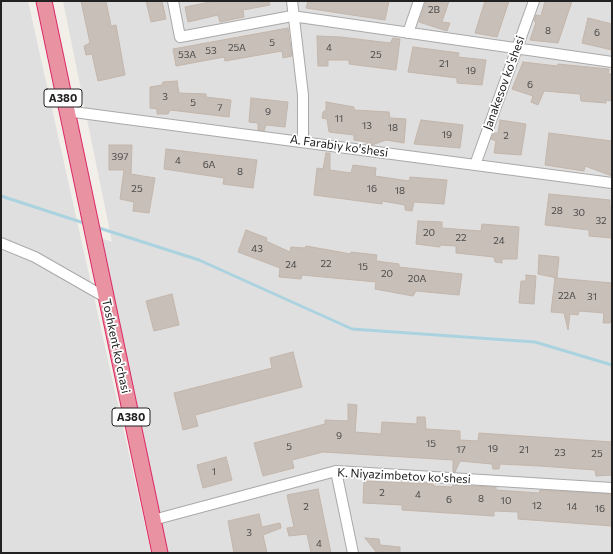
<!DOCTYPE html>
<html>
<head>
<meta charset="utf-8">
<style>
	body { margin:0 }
	#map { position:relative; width:613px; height:554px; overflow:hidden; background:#f2efe9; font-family:Commissioner,sans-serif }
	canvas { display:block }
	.frame { position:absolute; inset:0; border:2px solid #222; pointer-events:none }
</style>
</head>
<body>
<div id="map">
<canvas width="613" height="554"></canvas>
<div class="frame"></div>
</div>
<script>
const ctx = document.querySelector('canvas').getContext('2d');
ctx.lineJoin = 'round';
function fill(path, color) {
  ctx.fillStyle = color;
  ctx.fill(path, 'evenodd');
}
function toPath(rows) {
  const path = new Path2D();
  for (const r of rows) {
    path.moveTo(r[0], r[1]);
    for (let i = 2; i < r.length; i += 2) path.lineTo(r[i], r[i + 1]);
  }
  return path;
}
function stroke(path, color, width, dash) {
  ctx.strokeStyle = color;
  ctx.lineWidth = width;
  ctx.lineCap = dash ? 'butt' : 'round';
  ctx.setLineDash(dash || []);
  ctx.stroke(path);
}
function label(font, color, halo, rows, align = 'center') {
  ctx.font = font + ' Commissioner,sans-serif';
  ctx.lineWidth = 3.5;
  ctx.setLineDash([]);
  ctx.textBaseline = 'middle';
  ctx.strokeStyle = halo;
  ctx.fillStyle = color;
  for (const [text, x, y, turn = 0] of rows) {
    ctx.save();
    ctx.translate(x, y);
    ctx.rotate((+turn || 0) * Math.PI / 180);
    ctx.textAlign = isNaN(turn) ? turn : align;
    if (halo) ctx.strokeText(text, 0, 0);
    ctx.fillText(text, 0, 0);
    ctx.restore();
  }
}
fill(toPath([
	[1,1,28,1,151,553,1,553],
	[63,1,612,1,612,553,165,553,100,238,112,242]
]), '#e0dfdf');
stroke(toPath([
	[1,196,87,224],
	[96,227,199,260,352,329,535,342,612,365]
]), '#aad3df', 3);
const building = toPath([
	[81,1,106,1,111,26,116,25,125,75,98,81,92,54,86,55,84,46,90,43,81,1],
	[146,1,162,1,166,19,151,22,146,1],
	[215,1,269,1,270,5,243,10,244,17,220,22,218,15,188,22,185,7,215,1],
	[308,1,389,1,385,20,306,8,308,1],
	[426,1,449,1,442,22,450,23,447,31,419,22,426,1],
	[485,1,509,1,497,37,475,33,485,1],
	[545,1,572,1,558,43,530,40,536,22,534,21,536,15,541,16,545,1],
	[588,18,612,24,612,50,582,43,588,18],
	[288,28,292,56,283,58,282,51,225,61,224,57,176,66,173,49,288,28],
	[317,36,341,37,390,43,393,38,400,39,396,70,349,64,349,60,328,60,328,66,318,66,317,36],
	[413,47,459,53,458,57,486,60,482,85,457,83,457,78,408,72,413,47],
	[523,62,557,66,558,64,609,69,608,74,612,74,612,101,606,100,606,103,581,101,580,94,544,91,538,105,531,102,533,96,512,89,523,62],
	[177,81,179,93,206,94,206,97,231,100,229,117,170,110,168,114,157,114,157,109,150,108,150,87,162,85,163,82,177,81],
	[251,98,288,102,285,127,266,125,264,131,258,130,258,123,249,122,251,98],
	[326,102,354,107,354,110,389,112,390,118,406,119,404,143,386,140,372,145,367,144,366,142,354,140,354,135,329,132,327,119,322,118,323,112,326,110,326,102],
	[421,120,463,125,460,148,414,144,421,120],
	[500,120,526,124,521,155,494,153,496,141,491,139,494,133,498,133,500,120],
	[549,133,612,141,612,176,585,166,584,171,545,165,549,133],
	[109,145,132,145,131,174,155,178,149,213,133,211,134,202,120,199,124,170,109,170,109,145],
	[166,149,257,160,253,188,223,184,224,178,164,169,166,149],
	[326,153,330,153,330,170,351,173,353,165,376,168,375,176,409,181,410,177,447,180,444,204,414,202,412,211,405,210,405,205,382,201,382,204,314,195,317,168,323,169,326,153],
	[549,194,610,200,610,207,612,207,612,238,589,236,589,230,545,225,549,194],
	[418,221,442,222,442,228,481,231,482,224,519,227,517,259,502,259,502,263,495,262,494,257,456,253,456,246,440,245,440,247,416,244,418,221],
	[246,230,267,238,266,241,290,252,291,247,305,248,306,246,351,254,351,252,377,255,376,261,399,264,399,267,462,274,459,295,416,291,413,296,375,289,376,282,302,275,301,279,279,277,280,268,238,252,246,230],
	[539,255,559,257,557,278,538,274,539,255],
	[526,275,536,276,534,304,519,303,521,281,526,281,526,275],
	[555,278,612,283,612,316,610,323,603,323,604,313,579,311,578,315,570,314,568,330,564,313,551,312,555,278],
	[172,294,179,325,154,331,146,301,172,294],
	[293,352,302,387,195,415,198,426,183,430,174,393,272,368,270,358,293,352],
	[348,404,357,405,355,432,381,434,382,422,417,424,417,417,425,417,426,429,460,431,460,440,478,441,479,433,612,442,612,475,596,476,595,470,540,466,500,464,499,469,493,469,492,464,460,461,455,472,453,472,453,460,323,452,292,460,294,468,263,476,254,443,325,424,325,420,348,421,348,404],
	[226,457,232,480,203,488,197,465,226,457],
	[364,481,434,484,433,486,452,487,453,485,496,487,496,490,539,493,540,490,612,494,612,526,518,519,518,512,494,511,494,516,402,510,402,505,363,503,364,481],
	[318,489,324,519,331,553,311,553,307,534,289,536,287,528,294,527,287,495,318,489],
	[259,514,262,527,280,523,281,528,263,535,267,553,234,553,228,521,259,514],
	[365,538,379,539,380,545,400,547,400,553,377,553,365,538]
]);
fill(building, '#c7bfb8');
stroke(building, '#c4b6ab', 1);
const minor = toPath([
	[173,1,180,37,292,16,612,62],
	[292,1,303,95,303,141],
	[408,33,419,1],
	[66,111,612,183],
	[475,165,534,1],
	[1,243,35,257,105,297],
	[336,471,353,553],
	[153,520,336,471,612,488]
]);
const highway = toPath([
	[44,1,160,553]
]);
stroke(minor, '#a9a9a9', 12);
stroke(highway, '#dc2a67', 17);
stroke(minor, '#fff', 10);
stroke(highway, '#e892a2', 15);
label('10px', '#4b4948', null, [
	["2B",434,10],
	["8",548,31],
	["6",597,33],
	["5",272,43],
	["25A",237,48],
	["4",329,48],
	["53",211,51],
	["53A",187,55],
	["25",376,55],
	["21",444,64],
	["19",471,71],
	["6",530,85],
	["3",165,97],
	["5",193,103],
	["7",220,108],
	["9",268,112],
	["11",339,119],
	["13",367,126],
	["18",393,128],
	["19",447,135],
	["2",506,136],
	["397",120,157],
	["4",178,161],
	["6A",209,165],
	["8",240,172],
	["25",137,189],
	["16",372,189],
	["18",400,191],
	["28",557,211],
	["30",579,213],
	["32",601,221],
	["20",429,233],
	["22",461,238],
	["24",499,241],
	["43",257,249],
	["22",326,264],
	["24",291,265],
	["15",363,267],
	["20",387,274],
	["20A",417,279],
	["22A",567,296],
	["31",592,297],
	["9",339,436],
	["15",431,444],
	["5",289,447],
	["19",493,449],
	["17",461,450],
	["21",524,450],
	["23",560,453],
	["25",597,454],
	["1",214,472],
	["2",382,493],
	["4",418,495],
	["8",481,499],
	["6",449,500],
	["10",506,501],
	["12",537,506],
	["2",306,507],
	["14",572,507],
	["16",600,509],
	["3",249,533],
	["4",319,544]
]);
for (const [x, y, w] of [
	[63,98,38],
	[131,417,38]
]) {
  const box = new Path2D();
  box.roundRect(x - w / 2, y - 9, w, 18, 3);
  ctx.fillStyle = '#fff';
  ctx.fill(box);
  stroke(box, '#222', 1);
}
label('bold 11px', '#222', null, [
	["A380",63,98],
	["A380",131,417]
]);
label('12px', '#222', '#fff', [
	["Janakesov ko'shesi",504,83,-70],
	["A. Farabiy ko'shesi",339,146,8],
	["Toshkent ko'chasi",116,346,78],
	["K. Niyazimbetov ko'shesi",404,476,3]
]);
</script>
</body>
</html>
